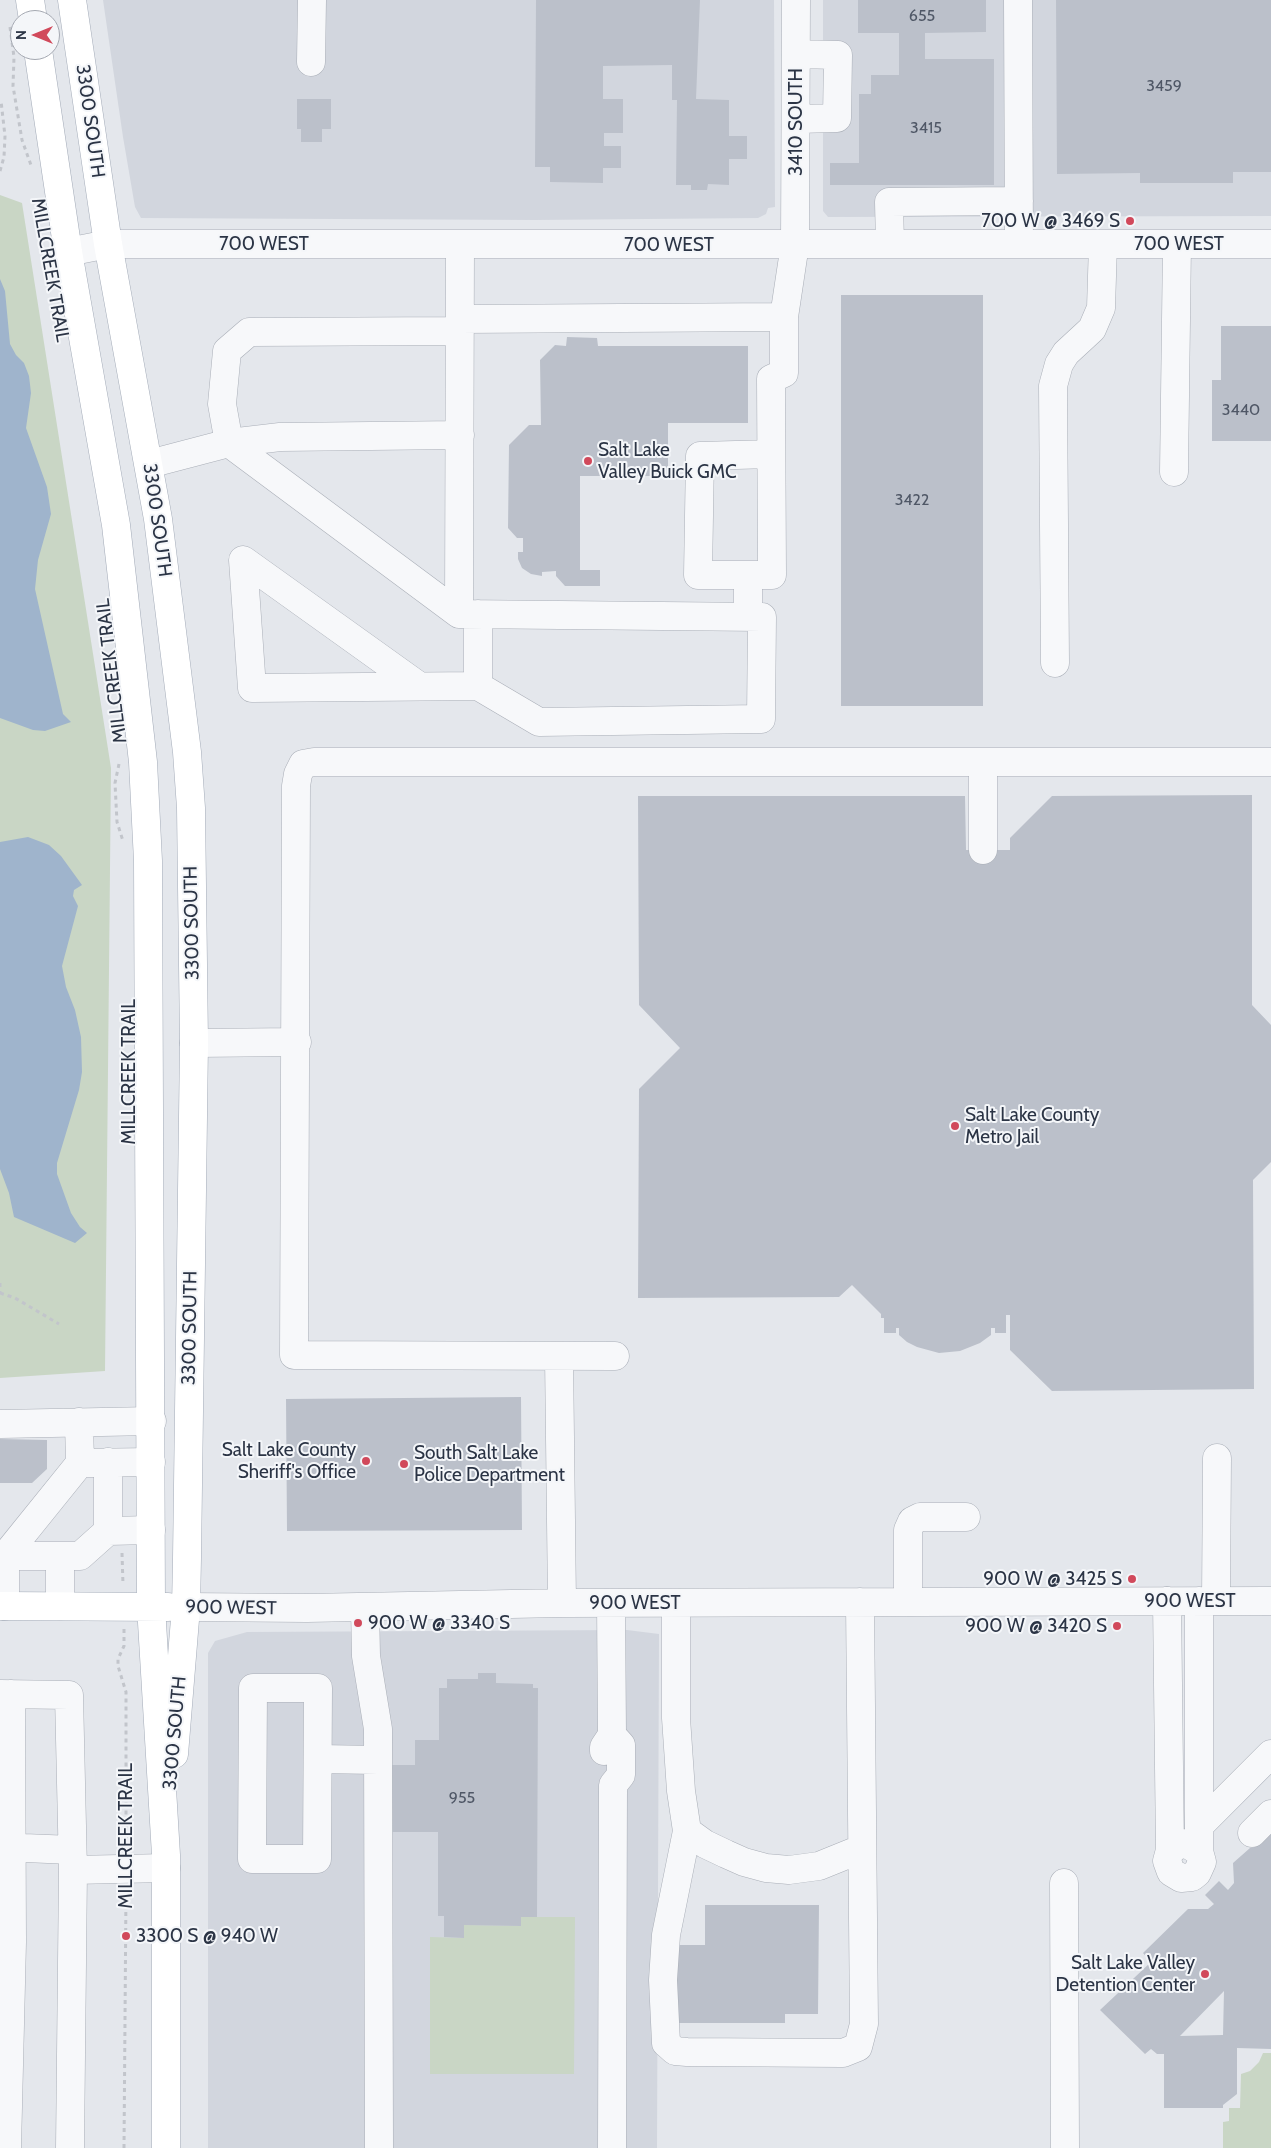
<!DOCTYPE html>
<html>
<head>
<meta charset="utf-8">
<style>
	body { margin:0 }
	#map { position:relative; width:1271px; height:2148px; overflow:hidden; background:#e4e7ec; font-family:Cabin,sans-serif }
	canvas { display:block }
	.north { position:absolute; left:10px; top:10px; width:50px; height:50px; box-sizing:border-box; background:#f4f6f9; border:1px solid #a4a8b1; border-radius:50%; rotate:270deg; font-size:14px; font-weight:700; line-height:20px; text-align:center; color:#2b3445 }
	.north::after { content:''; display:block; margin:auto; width:18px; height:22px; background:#d1495b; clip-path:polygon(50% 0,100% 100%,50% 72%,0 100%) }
</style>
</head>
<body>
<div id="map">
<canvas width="1271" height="2148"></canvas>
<div class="north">N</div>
</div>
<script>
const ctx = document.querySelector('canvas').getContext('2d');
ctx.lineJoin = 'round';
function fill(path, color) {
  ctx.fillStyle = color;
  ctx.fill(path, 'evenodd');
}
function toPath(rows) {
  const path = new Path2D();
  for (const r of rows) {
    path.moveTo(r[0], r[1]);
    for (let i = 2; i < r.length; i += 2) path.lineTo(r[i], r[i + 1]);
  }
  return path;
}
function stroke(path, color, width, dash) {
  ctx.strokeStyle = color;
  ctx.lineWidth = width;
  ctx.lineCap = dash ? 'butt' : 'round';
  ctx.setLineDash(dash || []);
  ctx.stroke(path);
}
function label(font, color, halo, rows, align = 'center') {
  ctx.font = font + ' Cabin,sans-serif';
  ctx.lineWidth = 4;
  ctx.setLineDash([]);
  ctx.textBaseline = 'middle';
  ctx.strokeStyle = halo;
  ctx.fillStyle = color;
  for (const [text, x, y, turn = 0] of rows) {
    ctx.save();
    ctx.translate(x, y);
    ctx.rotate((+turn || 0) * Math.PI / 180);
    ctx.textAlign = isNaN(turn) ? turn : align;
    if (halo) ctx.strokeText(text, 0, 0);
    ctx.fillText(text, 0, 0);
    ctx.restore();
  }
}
fill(toPath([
	[103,0,774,0,775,207,768,208,766,214,758,218,535,220,141,218,135,207,123,137],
	[823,0,1271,0,1271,216,828,217,823,211],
	[627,1630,659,1634,657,2148,208,2148,208,1653,215,1641,247,1632]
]), '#d2d6de');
fill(toPath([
	[0,195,22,203,111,768,105,1371,0,1378],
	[521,1917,575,1917,574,2074,430,2074,430,1937,464,1938,464,1925,521,1926],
	[1263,2053,1271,2053,1271,2148,1223,2148,1223,2122,1229,2121,1229,2108,1240,2108,1241,2074,1250,2071,1259,2062]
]), '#c9d6c5');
fill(toPath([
	[0,279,5,291,10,344,16,355,24,363,29,376,31,393,26,428,47,487,51,514,38,560,35,589,63,714,71,722,45,731,33,730,0,718],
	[28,837,49,845,61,856,82,885,74,890,73,896,78,906,62,966,66,987,75,1010,81,1037,82,1072,79,1090,57,1163,57,1174,71,1213,80,1227,87,1233,75,1243,14,1217,9,1193,0,1169,0,842]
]), '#9fb4cc');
fill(toPath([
	[536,0,700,0,696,99,729,100,729,136,747,136,747,159,729,159,729,185,708,184,707,190,691,190,691,185,676,185,677,100,672,100,672,65,603,66,603,99,623,99,623,133,604,133,604,146,621,146,621,168,603,168,603,183,550,182,550,167,535,167],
	[858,0,986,0,986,32,925,33,925,59,994,59,994,185,830,185,830,163,859,163,859,94,871,94,871,75,899,75,899,33,858,33],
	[1056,0,1271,0,1271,172,1233,172,1233,183,1140,183,1140,173,1057,174],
	[297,99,331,99,331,129,322,129,322,142,301,142,301,129,297,129],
	[841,295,983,295,983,706,841,706],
	[1221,326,1271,326,1271,441,1212,441,1212,380,1221,380],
	[567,337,597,338,598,346,748,346,748,423,668,423,668,476,580,476,580,570,600,570,600,586,565,586,556,576,556,571,542,572,542,576,531,574,522,568,518,559,518,552,523,552,523,538,517,538,508,528,509,445,529,425,541,425,540,360,555,345,566,346],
	[1252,795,1252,1005,1271,1025,1271,1162,1253,1180,1254,1389,1052,1391,1010,1350,1010,1315,1006,1315,1006,1333,995,1333,995,1328,991,1328,991,1335,980,1343,960,1351,939,1353,917,1347,907,1342,899,1335,899,1328,896,1328,896,1333,884,1333,884,1318,881,1318,881,1314,852,1285,839,1297,638,1298,639,1089,680,1048,639,1005,638,796,965,796,966,850,1010,850,1010,838,1052,796],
	[521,1397,522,1530,287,1531,286,1399],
	[0,1439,47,1440,47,1469,32,1483,0,1483],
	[478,1673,496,1673,496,1683,533,1684,533,1688,538,1688,537,1917,521,1917,521,1926,464,1925,464,1938,444,1937,444,1916,438,1916,438,1832,388,1832,388,1765,415,1765,415,1740,439,1740,439,1688,447,1688,447,1679,478,1679],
	[1271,1829,1271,2049,1237,2048,1237,2094,1223,2105,1223,2108,1164,2108,1164,2054,1157,2054,1151,2049,1145,2054,1100,2010,1151,1962,1143,1953,1188,1909,1208,1909,1214,1904,1205,1895,1219,1881,1228,1890,1234,1883,1233,1863,1250,1848,1255,1847],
	[1224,1991,1223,2035,1180,2036],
	[705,1905,819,1905,818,2014,785,2014,785,2023,670,2023,670,1945,705,1945]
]), '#bbc0ca');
const minor = toPath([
	[1018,0,1019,244],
	[796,54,838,55,837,118,796,119],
	[311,62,312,0],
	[890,244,889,202,1019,201],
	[68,252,108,244,1271,244],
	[460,319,784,317],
	[149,464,229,443,280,437,460,435],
	[1174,472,1177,244],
	[748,575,698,575,700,456,771,454],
	[459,614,229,443,222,404,227,351,249,332,460,331],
	[478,614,478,686],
	[748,617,748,575,772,575,771,379,784,373,784,317,795,244,796,0],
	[1055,663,1053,386,1059,364,1066,353,1092,329,1101,308,1103,244],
	[419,686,243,560,252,688,478,686,539,722,761,719,762,617,459,614,460,244],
	[983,850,983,762,1271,762],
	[194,1043,297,1042],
	[559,1356,562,1603],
	[615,1356,294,1355,296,786,298,774,303,764,314,762,983,762],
	[1,1424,152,1421],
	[80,1463,151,1462],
	[108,1531,108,1462],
	[5,1556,80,1556,108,1531,151,1530],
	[60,1556,60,1606],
	[1167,1601,1170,1850],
	[1199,1601,1199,1851,1202,1862,1197,1873,1192,1877,1181,1878,1171,1872,1167,1861,1170,1850,1174,1847,1185,1843,1199,1851],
	[1216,1601,1217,1458],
	[908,1602,908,1530,912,1521,920,1517,966,1517],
	[676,1603,676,1718,681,1791,687,1831,666,1935,663,1980,666,2043,675,2051,687,2052,843,2053,858,2047,864,2024,860,1602],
	[5,1606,5,1556,80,1463,79,1422],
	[186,1607,307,1608,562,1603,1271,1601],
	[365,1607,366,1656,378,1729,379,2148],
	[253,1688,318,1688,317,1859,252,1859,253,1688],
	[0,1694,69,1695,73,1870,166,1868],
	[612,1735,621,1745,621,1775,613,1785,612,2148],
	[604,1751,604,1747,612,1735,611,1603],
	[318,1759,378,1760],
	[1199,1826,1271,1754],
	[687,1831,705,1844,726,1854,744,1862,766,1868,789,1870,819,1866,861,1849],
	[1252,1833,1271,1814],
	[0,1847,72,1850],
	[1064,1883,1065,2148],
	[7,2148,12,1942,11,1694],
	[70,2148,73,1870]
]);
const major = toPath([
	[30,0,33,20],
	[72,0,108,244,158,519,187,752,191,808,194,1043,187,1558,186,1607,174,1754],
	[38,50,68,252,116,525,143,762,148,861,151,1606,166,1855,166,2148],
	[0,1606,168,1607]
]);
stroke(minor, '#a9aeb7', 29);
stroke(major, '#a3abb8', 29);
stroke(toPath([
	[10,27,14,57,13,86,22,140,31,165],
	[0,171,4,157,5,136,1,101],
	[119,764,115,783,117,822,123,841],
	[0,1283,0,1293],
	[0,1293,15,1298,59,1324],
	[122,1553,123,1585],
	[124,1629,124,1646,118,1659,118,1666,126,1692,126,1847],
	[124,2148,126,1891]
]), '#c2c5cb', 3, [4, 4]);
stroke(minor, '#f7f8fa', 28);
stroke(major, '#fff', 28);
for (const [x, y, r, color] of [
	[1130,221,5,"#d1495b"],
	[588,461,5,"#d1495b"],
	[955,1126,5,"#d1495b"],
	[366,1461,5,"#d1495b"],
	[404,1464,5,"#d1495b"],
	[1132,1579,5,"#d1495b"],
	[358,1623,5,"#d1495b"],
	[1117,1626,5,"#d1495b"],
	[126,1936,5,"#d1495b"],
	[1205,1974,5,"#d1495b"]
]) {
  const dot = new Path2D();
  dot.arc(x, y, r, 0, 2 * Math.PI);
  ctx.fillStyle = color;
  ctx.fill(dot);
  stroke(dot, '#f4f6f9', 2);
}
label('16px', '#4f5766', null, [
	["655",922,16],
	["3459",1164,86],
	["3415",926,128],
	["3440",1241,410],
	["3422",912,500],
	["955",462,1798]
]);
label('19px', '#2b3445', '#f4f6f9', [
	["3300 SOUTH",90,121,82],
	["3410 SOUTH",796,122,-90],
	["700 WEST",264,244],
	["700 WEST",1179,244],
	["700 WEST",669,245],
	["MILLCREEK TRAIL",50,270,80],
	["3300 SOUTH",157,520,82],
	["MILLCREEK TRAIL",112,671,-97],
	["3300 SOUTH",192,923,-91],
	["MILLCREEK TRAIL",129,1072,-90],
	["3300 SOUTH",190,1328,-89],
	["900 WEST",1190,1601],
	["900 WEST",635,1603],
	["900 WEST",231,1608,1],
	["3300 SOUTH",175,1733,-85],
	["MILLCREEK TRAIL",126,1836,-90]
]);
label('19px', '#2b3445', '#f4f6f9', [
	["700 W @ 3469 S",1120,221],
	["Salt Lake",598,450,"left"],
	["Valley Buick GMC",598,472,"left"],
	["Salt Lake County",965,1115,"left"],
	["Metro Jail",965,1137,"left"],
	["Salt Lake County",356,1450],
	["Sheriff's Office",356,1472],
	["South Salt Lake",414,1453,"left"],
	["Police Department",414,1475,"left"],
	["900 W @ 3425 S",1122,1579],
	["900 W @ 3340 S",368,1623,"left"],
	["900 W @ 3420 S",1107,1626],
	["3300 S @ 940 W",136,1936,"left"],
	["Salt Lake Valley",1195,1963],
	["Detention Center",1195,1985]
], 'right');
</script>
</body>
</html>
